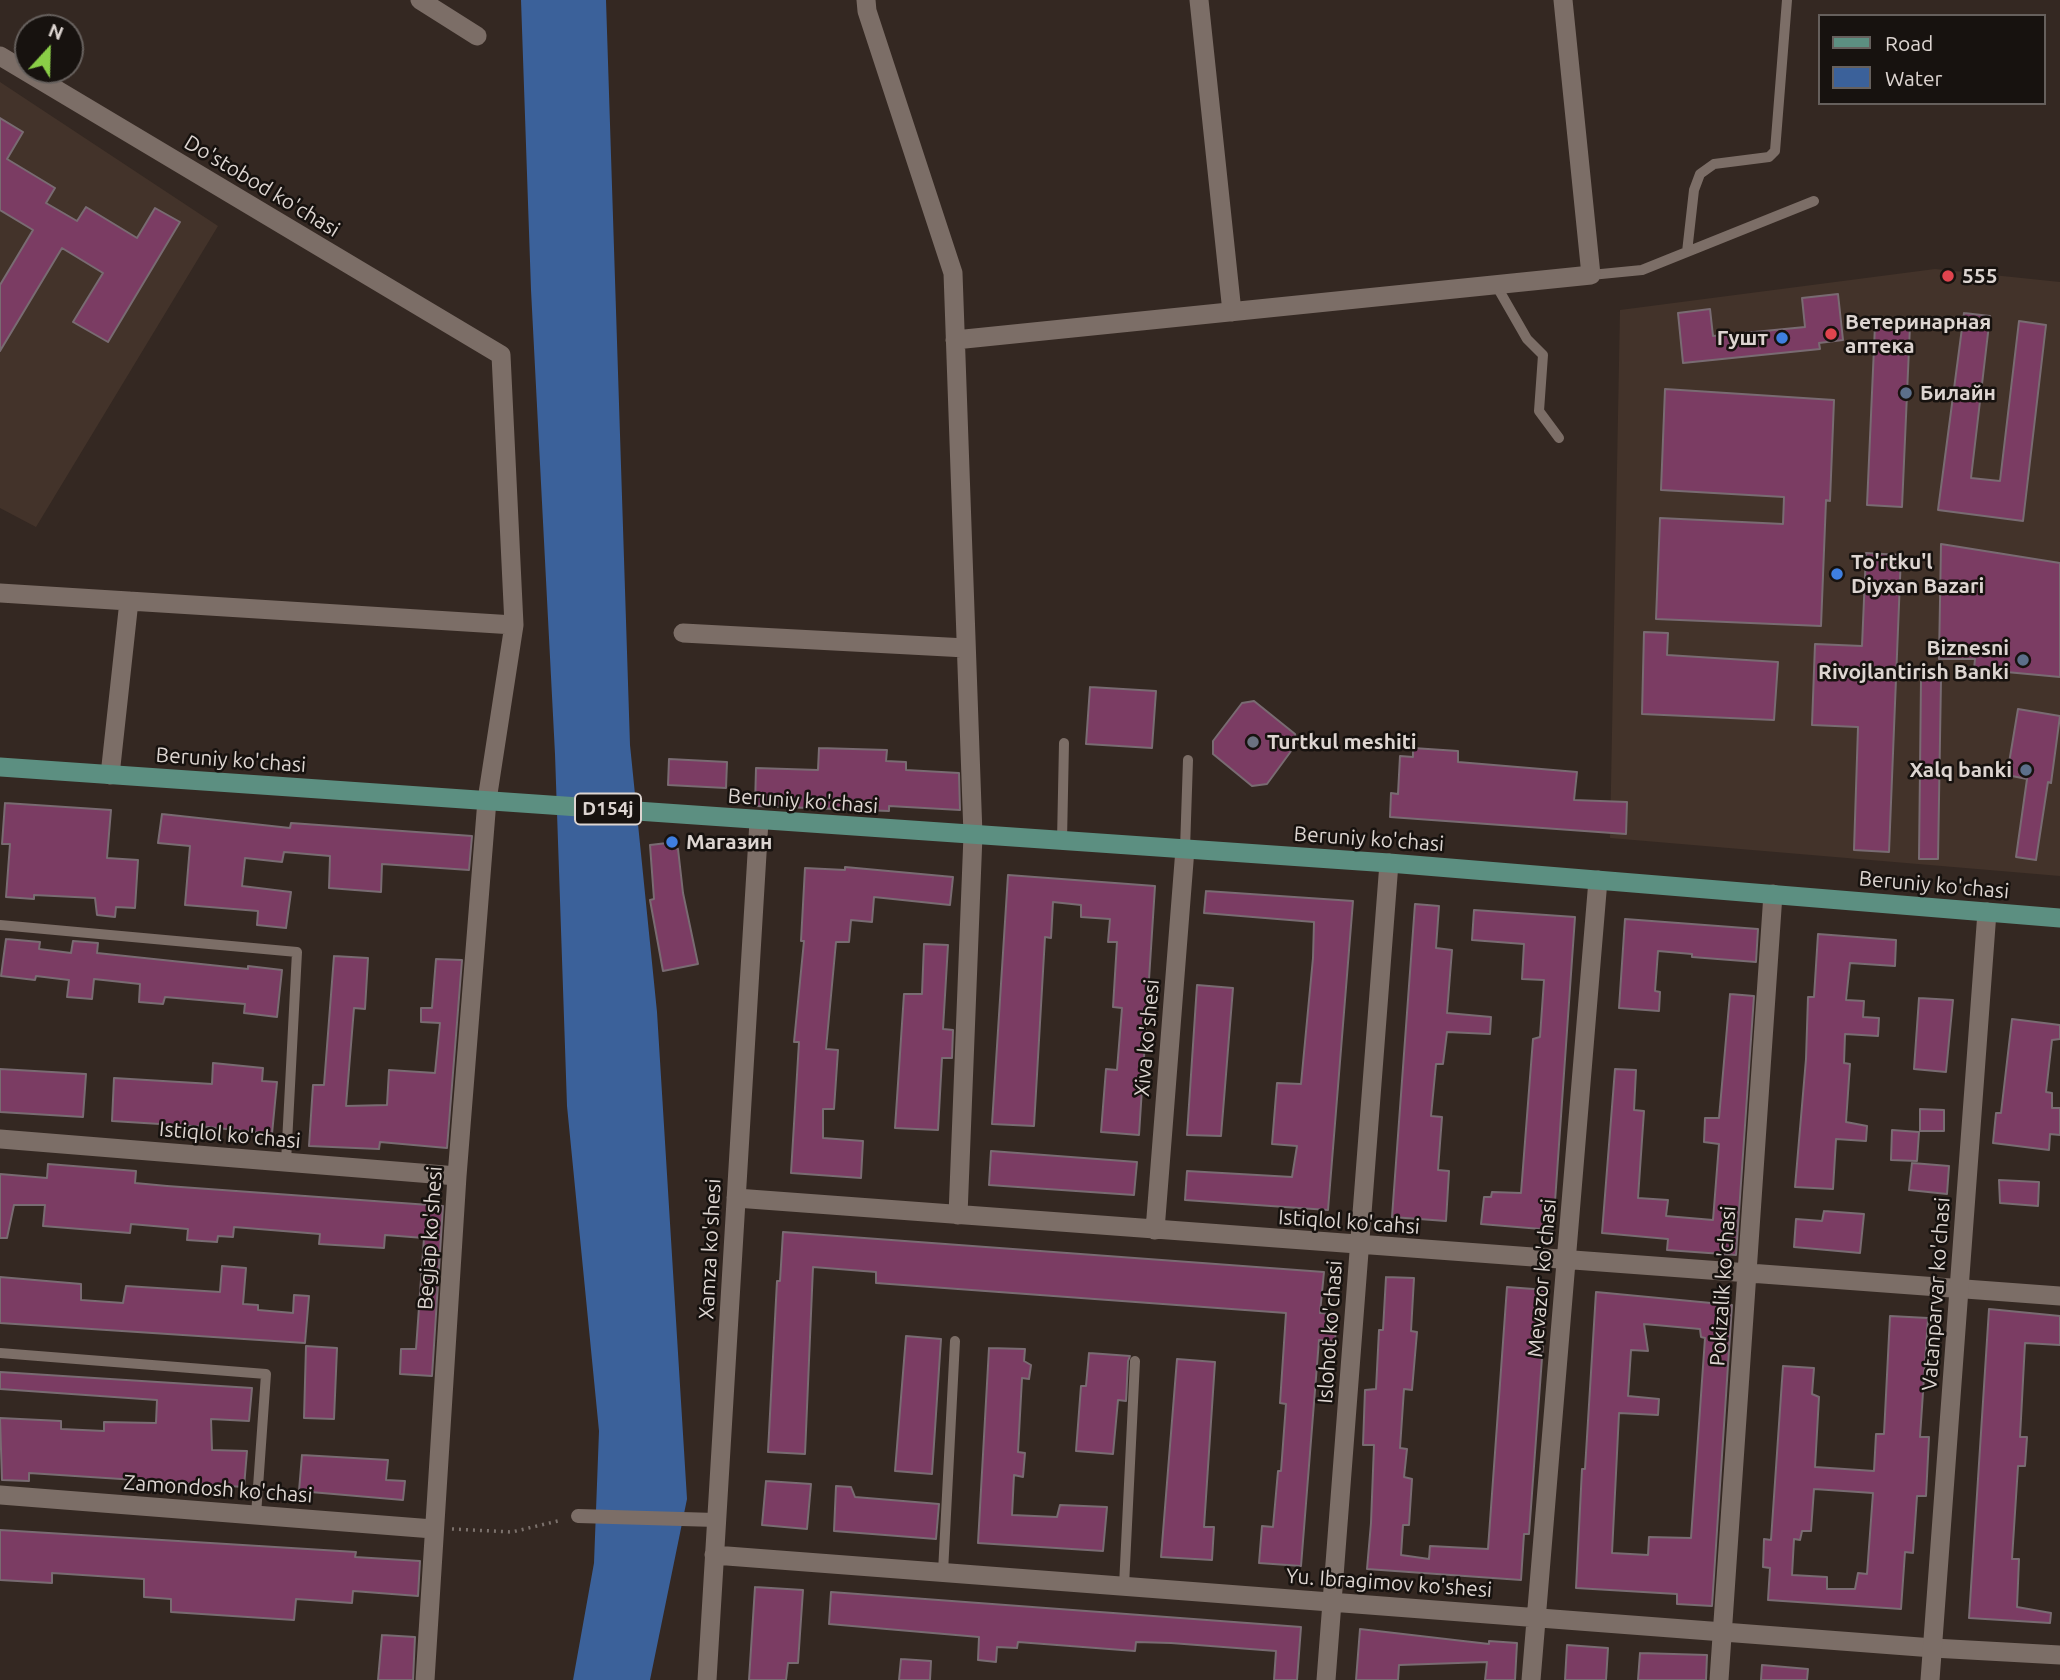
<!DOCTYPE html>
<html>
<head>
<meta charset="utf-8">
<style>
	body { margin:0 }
	#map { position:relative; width:2060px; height:1680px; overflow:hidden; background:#342822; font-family:Ubuntu,sans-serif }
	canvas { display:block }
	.legend { position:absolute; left:1818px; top:14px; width:228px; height:91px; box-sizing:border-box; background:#17120f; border:2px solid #66605d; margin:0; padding:9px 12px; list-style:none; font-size:21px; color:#ddd5d1 }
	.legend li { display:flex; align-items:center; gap:14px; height:35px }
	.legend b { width:35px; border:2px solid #66605d }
	.north { position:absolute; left:14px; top:14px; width:70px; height:70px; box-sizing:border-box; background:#17120f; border:2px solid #66605d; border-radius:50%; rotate:22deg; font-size:19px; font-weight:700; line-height:28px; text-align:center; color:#ddd5d1 }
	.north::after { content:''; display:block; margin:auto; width:24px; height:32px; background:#8ace47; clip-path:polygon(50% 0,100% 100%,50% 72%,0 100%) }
</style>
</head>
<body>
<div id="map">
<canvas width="2060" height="1680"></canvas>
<ul class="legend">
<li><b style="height:9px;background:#5c8f81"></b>Road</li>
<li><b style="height:19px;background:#3b619a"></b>Water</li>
</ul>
<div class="north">N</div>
</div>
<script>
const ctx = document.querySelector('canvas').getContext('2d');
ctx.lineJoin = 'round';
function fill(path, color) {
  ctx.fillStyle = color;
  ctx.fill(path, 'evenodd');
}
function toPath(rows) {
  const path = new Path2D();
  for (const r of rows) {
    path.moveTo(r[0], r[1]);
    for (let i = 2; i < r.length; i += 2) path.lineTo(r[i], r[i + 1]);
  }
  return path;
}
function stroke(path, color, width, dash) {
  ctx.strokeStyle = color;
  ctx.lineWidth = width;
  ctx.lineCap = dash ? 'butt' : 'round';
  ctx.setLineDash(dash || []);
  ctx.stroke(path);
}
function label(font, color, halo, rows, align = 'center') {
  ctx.font = font + ' Ubuntu,sans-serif';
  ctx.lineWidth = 5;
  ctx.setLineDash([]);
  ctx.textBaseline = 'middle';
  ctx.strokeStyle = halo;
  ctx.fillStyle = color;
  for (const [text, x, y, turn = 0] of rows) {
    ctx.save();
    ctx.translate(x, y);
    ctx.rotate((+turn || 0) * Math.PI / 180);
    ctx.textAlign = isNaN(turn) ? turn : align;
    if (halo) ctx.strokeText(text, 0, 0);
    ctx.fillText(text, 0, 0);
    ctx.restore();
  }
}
fill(toPath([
	[0,82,218,226,36,527,0,508],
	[1935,269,2060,282,2060,876,1610,838,1620,310]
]), '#43332a');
fill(toPath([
	[521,0,606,0,630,745,657,1012,687,1499,650,1680,573,1680,594,1563,599,1431,567,1106,555,754,531,290]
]), '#3b619a');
const building = toPath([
	[0,118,23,132,7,159,55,188,46,203,77,221,86,207,137,238,155,208,180,222,108,342,73,322,103,273,62,248,0,351,0,285,33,230,0,210,0,118],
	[1838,294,1843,340,1819,343,1820,349,1683,363,1678,313,1710,309,1713,336,1805,327,1802,298,1838,294],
	[1964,313,1990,316,1971,478,2000,481,2019,321,2046,325,2023,521,1938,510,1964,313],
	[1875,325,1910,326,1902,507,1867,505,1875,325],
	[1665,389,1834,400,1830,501,1826,500,1821,626,1656,619,1660,518,1783,524,1784,497,1661,490,1665,389],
	[1941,544,2060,563,2060,677,1974,669,1975,659,1939,659,1941,544],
	[1866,553,1901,555,1889,852,1854,850,1858,727,1812,725,1815,644,1862,646,1866,553],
	[1644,632,1668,633,1667,655,1778,662,1774,720,1642,714,1644,632],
	[1921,679,1941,679,1938,859,1919,859,1921,679],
	[1090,687,1156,691,1152,748,1086,744,1090,687],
	[1254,701,1295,734,1297,743,1267,784,1252,786,1213,754,1213,741,1242,703,1254,701],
	[2018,709,2060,716,2051,783,2048,782,2036,860,2016,857,2027,779,2007,775,2018,709],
	[819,748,887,750,886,761,906,762,906,770,959,773,960,810,889,806,889,811,755,806,756,768,818,770,819,748],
	[1413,748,1458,751,1458,762,1577,772,1574,800,1627,802,1626,834,1390,817,1391,793,1398,794,1400,756,1413,757,1413,748],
	[669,759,727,762,726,788,668,785,669,759],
	[5,803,111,810,107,858,138,860,135,908,116,907,115,917,97,915,95,898,34,895,34,899,6,897,10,844,2,844,5,803],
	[162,814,290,828,291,823,472,836,469,870,382,864,381,892,329,888,330,856,284,852,282,862,245,858,242,886,291,892,286,928,257,925,258,911,185,905,190,846,158,843,162,814],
	[667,843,678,849,683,893,698,964,663,971,650,900,654,899,650,845,667,843],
	[845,867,953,877,950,905,874,897,872,922,851,920,849,942,836,942,826,1049,838,1050,834,1109,823,1109,823,1138,863,1141,861,1178,791,1173,799,1042,794,1042,804,941,801,941,805,868,845,870,845,867],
	[1008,875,1155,886,1139,1135,1101,1132,1106,1069,1117,1070,1122,1008,1113,1007,1117,942,1108,942,1110,919,1081,917,1081,905,1053,902,1051,938,1045,937,1034,1126,992,1124,1008,875],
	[1206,891,1353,901,1328,1210,1185,1200,1187,1171,1292,1177,1297,1146,1272,1144,1277,1083,1301,1084,1313,958,1314,922,1204,913,1206,891],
	[1415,904,1439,906,1436,948,1452,950,1447,1013,1491,1017,1490,1034,1447,1032,1443,1064,1436,1064,1431,1116,1442,1117,1438,1170,1449,1171,1446,1221,1392,1217,1415,904],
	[1474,910,1575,917,1553,1230,1481,1224,1484,1197,1491,1197,1492,1192,1521,1193,1533,1039,1540,1037,1544,980,1522,979,1524,944,1472,940,1474,910],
	[1625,919,1758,929,1756,962,1692,957,1692,954,1658,951,1655,991,1660,992,1659,1011,1619,1008,1625,919],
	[1818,934,1896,940,1895,966,1850,963,1846,1000,1864,1001,1863,1017,1879,1018,1878,1036,1845,1034,1844,1063,1850,1064,1846,1122,1867,1126,1866,1141,1836,1139,1833,1189,1795,1187,1806,1059,1808,997,1814,997,1818,934],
	[6,939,40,942,39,949,71,953,73,941,98,943,97,953,248,969,248,966,282,970,277,1017,244,1013,245,1004,165,997,163,1004,139,1002,140,984,94,979,92,999,67,997,69,980,36,976,35,980,1,976,6,939],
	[924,944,948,945,943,1029,953,1030,952,1058,942,1058,938,1130,895,1128,904,994,922,994,924,944],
	[334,956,368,958,365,1009,354,1008,346,1106,387,1105,389,1070,435,1073,440,1023,421,1022,421,1008,432,1008,436,959,462,960,447,1148,380,1142,379,1149,309,1146,313,1085,324,1085,334,956],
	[1197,985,1233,988,1221,1136,1187,1135,1197,985],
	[1730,994,1754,996,1736,1255,1667,1250,1668,1239,1602,1233,1615,1069,1636,1070,1634,1110,1644,1111,1638,1198,1668,1200,1666,1216,1713,1220,1719,1144,1704,1142,1705,1118,1719,1118,1730,994],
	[1919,998,1953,1000,1946,1072,1914,1069,1919,998],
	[2012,1019,2060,1025,2060,1039,2052,1040,2046,1092,2052,1093,2052,1108,2060,1108,2060,1135,2050,1134,2049,1150,1993,1143,1996,1113,2001,1113,2012,1019],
	[213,1063,263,1068,262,1081,277,1082,272,1134,208,1127,112,1121,114,1078,212,1084,213,1063],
	[0,1069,86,1074,83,1117,0,1112,0,1069],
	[1920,1109,1944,1110,1944,1131,1920,1131,1920,1109],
	[1892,1130,1919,1132,1917,1161,1891,1160,1892,1130],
	[991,1151,1137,1162,1134,1195,989,1185,991,1151],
	[1912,1163,1949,1166,1947,1194,1909,1190,1912,1163],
	[48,1164,136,1171,135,1183,167,1186,443,1206,432,1376,400,1374,401,1349,416,1349,424,1238,385,1235,384,1248,319,1244,320,1234,234,1227,233,1237,218,1236,217,1242,187,1240,188,1229,131,1224,130,1233,43,1226,45,1205,14,1205,7,1238,0,1238,0,1174,47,1178,48,1164],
	[1999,1180,2039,1182,2038,1206,2000,1203,1999,1180],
	[1824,1211,1864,1214,1860,1253,1794,1247,1796,1219,1822,1221,1824,1211],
	[783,1232,1324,1272,1320,1313,1337,1314,1335,1341,1319,1340,1301,1566,1259,1563,1262,1526,1273,1527,1278,1471,1281,1471,1286,1404,1280,1403,1286,1313,876,1283,876,1272,813,1267,805,1454,768,1452,777,1281,780,1281,783,1232],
	[222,1266,246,1268,243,1304,258,1305,258,1310,293,1313,294,1295,309,1296,305,1343,0,1323,0,1277,81,1284,81,1300,123,1303,126,1286,220,1292,222,1266],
	[1386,1277,1414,1278,1411,1331,1417,1332,1412,1390,1404,1389,1400,1448,1407,1449,1404,1477,1412,1479,1409,1525,1403,1525,1401,1555,1429,1559,1430,1546,1488,1549,1507,1287,1547,1290,1529,1534,1524,1534,1521,1580,1367,1569,1371,1523,1374,1445,1363,1445,1365,1390,1376,1389,1379,1330,1383,1330,1386,1277],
	[1596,1292,1732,1305,1712,1606,1677,1604,1677,1594,1576,1588,1582,1469,1585,1469,1596,1292],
	[1644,1324,1700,1329,1701,1337,1705,1338,1691,1538,1649,1537,1648,1555,1612,1553,1619,1413,1658,1415,1659,1399,1628,1396,1631,1350,1648,1351,1644,1324],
	[1989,1309,2060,1316,2060,1345,2025,1343,2020,1437,2027,1437,2025,1466,2018,1466,2012,1559,2019,1559,2017,1607,2051,1613,2050,1623,1969,1618,1989,1309],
	[1890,1316,1928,1318,1920,1437,1929,1437,1926,1496,1917,1496,1913,1553,1905,1552,1901,1609,1768,1600,1770,1568,1763,1567,1764,1539,1771,1540,1783,1366,1814,1368,1812,1394,1819,1397,1815,1467,1874,1471,1876,1434,1884,1434,1890,1316],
	[1814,1489,1873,1493,1867,1574,1858,1573,1855,1589,1827,1589,1827,1577,1792,1575,1794,1539,1800,1540,1802,1531,1811,1531,1814,1489],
	[906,1336,941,1339,932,1474,895,1471,906,1336],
	[306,1346,337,1348,334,1419,304,1418,306,1346],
	[989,1348,1025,1349,1024,1361,1031,1365,1029,1379,1022,1378,1018,1452,1025,1453,1023,1477,1014,1475,1012,1515,1057,1517,1060,1505,1107,1507,1103,1551,978,1543,989,1348],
	[1089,1353,1130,1356,1128,1361,1126,1401,1118,1400,1113,1454,1076,1451,1081,1386,1086,1386,1089,1353],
	[1177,1359,1215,1362,1204,1527,1214,1527,1212,1560,1161,1557,1177,1359],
	[0,1372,252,1388,249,1421,211,1419,212,1450,247,1451,244,1487,29,1473,29,1481,2,1480,0,1418,61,1421,61,1429,104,1431,104,1422,156,1423,157,1400,0,1389,0,1372],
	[302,1455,388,1460,386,1480,405,1481,403,1500,299,1491,302,1455],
	[766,1481,811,1484,807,1529,762,1525,766,1481],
	[836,1486,851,1487,855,1497,939,1504,936,1539,834,1531,836,1486],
	[0,1530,356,1552,355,1557,420,1561,418,1596,353,1591,352,1603,296,1599,294,1620,171,1612,171,1599,144,1597,144,1579,52,1573,52,1583,0,1580,0,1530],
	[755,1587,803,1590,798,1663,788,1663,786,1680,749,1680,755,1587],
	[831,1592,1301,1627,1297,1680,1274,1680,1276,1651,1171,1643,1136,1642,1135,1651,1018,1642,1017,1648,997,1647,996,1662,978,1660,979,1637,829,1624,831,1592],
	[1360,1629,1489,1644,1489,1641,1517,1643,1515,1680,1485,1680,1487,1662,1399,1665,1398,1680,1356,1680,1360,1629],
	[382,1635,415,1637,413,1680,378,1680,382,1635],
	[1567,1645,1608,1648,1606,1680,1565,1680,1567,1645],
	[1640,1653,1707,1655,1706,1680,1638,1680,1640,1653],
	[901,1659,931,1661,930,1680,899,1680,901,1659],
	[1762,1665,1808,1669,1807,1680,1761,1680,1762,1665]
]);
fill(building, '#7b3c63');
stroke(building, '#796b72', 2);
stroke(toPath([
	[452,1529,512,1532,562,1520]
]), '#7c726d', 3.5, [2, 5]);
stroke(toPath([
	[1687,252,1694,190,1700,174,1714,164,1769,157,1775,151,1787,0],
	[1591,275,1642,270,1814,201],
	[1496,285,1527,339,1543,355,1539,411,1559,438],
	[1062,841,1064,743],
	[1185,849,1188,760],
	[0,925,297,952,286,1162],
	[0,1353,266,1374,256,1515],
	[943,1572,955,1341],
	[1124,1586,1135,1361]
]), '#7c6e67', 10);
stroke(toPath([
	[578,1516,716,1520]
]), '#7c6e67', 14);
stroke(toPath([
	[420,0,477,36],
	[866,0,867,11,953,273,973,835,958,1215],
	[1199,0,1232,312],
	[0,56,501,355,514,625,487,800,457,1176,425,1680],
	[955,340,1591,275,1563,0],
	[0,593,514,625],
	[683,633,966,648],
	[110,775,129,601],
	[0,1139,457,1176],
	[736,1198,2060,1296],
	[1155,1230,1185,849],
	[0,1495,433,1529],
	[714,1555,1933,1648,2060,1655],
	[707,1680,759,821],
	[1326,1680,1389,863],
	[1531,1680,1598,880],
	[1719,1680,1773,894]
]), '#7c6e67', 19);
stroke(toPath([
	[1930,1680,1987,912]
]), '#7c6e67', 19);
stroke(toPath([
	[0,767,1389,863,2060,918]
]), '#5c8f81', 19);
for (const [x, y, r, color] of [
	[1948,276,7,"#e0444e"],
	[1831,334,7,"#e0444e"],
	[1782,338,7,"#3f7fe0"],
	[1906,393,7,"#5c6f8a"],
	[1837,574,7,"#3f7fe0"],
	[2023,660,7,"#5c6f8a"],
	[1253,742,7,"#6b7280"],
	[2026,770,7,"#5c6f8a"],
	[672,842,7,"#3f7fe0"]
]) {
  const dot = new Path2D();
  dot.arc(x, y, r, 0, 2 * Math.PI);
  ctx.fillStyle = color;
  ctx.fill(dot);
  stroke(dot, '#17120f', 2.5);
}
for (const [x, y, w] of [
	[608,809,66]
]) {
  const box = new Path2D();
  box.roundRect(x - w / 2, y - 15.5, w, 31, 5);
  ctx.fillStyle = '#17120f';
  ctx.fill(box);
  stroke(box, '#ddd5d1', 2);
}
label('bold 19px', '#ddd5d1', null, [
	["D154j",608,809]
]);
label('21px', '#ddd5d1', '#17120f', [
	["Do'stobod ko'chasi",262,186,31],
	["Beruniy ko'chasi",231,760,4],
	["Beruniy ko'chasi",803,801,4],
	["Beruniy ko'chasi",1369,839,4],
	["Beruniy ko'chasi",1934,885,5],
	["Xiva ko'shesi",1147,1038,-85],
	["Istiqlol ko'chasi",230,1135,5],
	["Istiqlol ko'cahsi",1349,1222,4],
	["Begjap ko'shesi",430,1238,-86],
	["Xamza ko'shesi",710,1249,-87],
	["Mevazor ko'chasi",1542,1278,-85],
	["Pokizalik ko'chasi",1723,1286,-86],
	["Vatanparvar ko'chasi",1936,1294,-86],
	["Islohot ko'chasi",1330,1332,-86],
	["Zamondosh ko'chasi",218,1489,4],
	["Yu. Ibragimov ko'shesi",1389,1583,4]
]);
label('bold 21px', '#ddd5d1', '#17120f', [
	["555",1962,276],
	["Ветеринарная",1845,322],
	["аптека",1845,346],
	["Гушт",1768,338,"right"],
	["Билайн",1920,393],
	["To'rtku'l",1851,562],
	["Diyxan Bazari",1851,586],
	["Biznesni",2009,648,"right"],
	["Rivojlantirish Banki",2009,672,"right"],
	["Turtkul meshiti",1267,742],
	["Xalq banki",2012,770,"right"],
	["Магазин",686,842]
], 'left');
</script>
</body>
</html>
